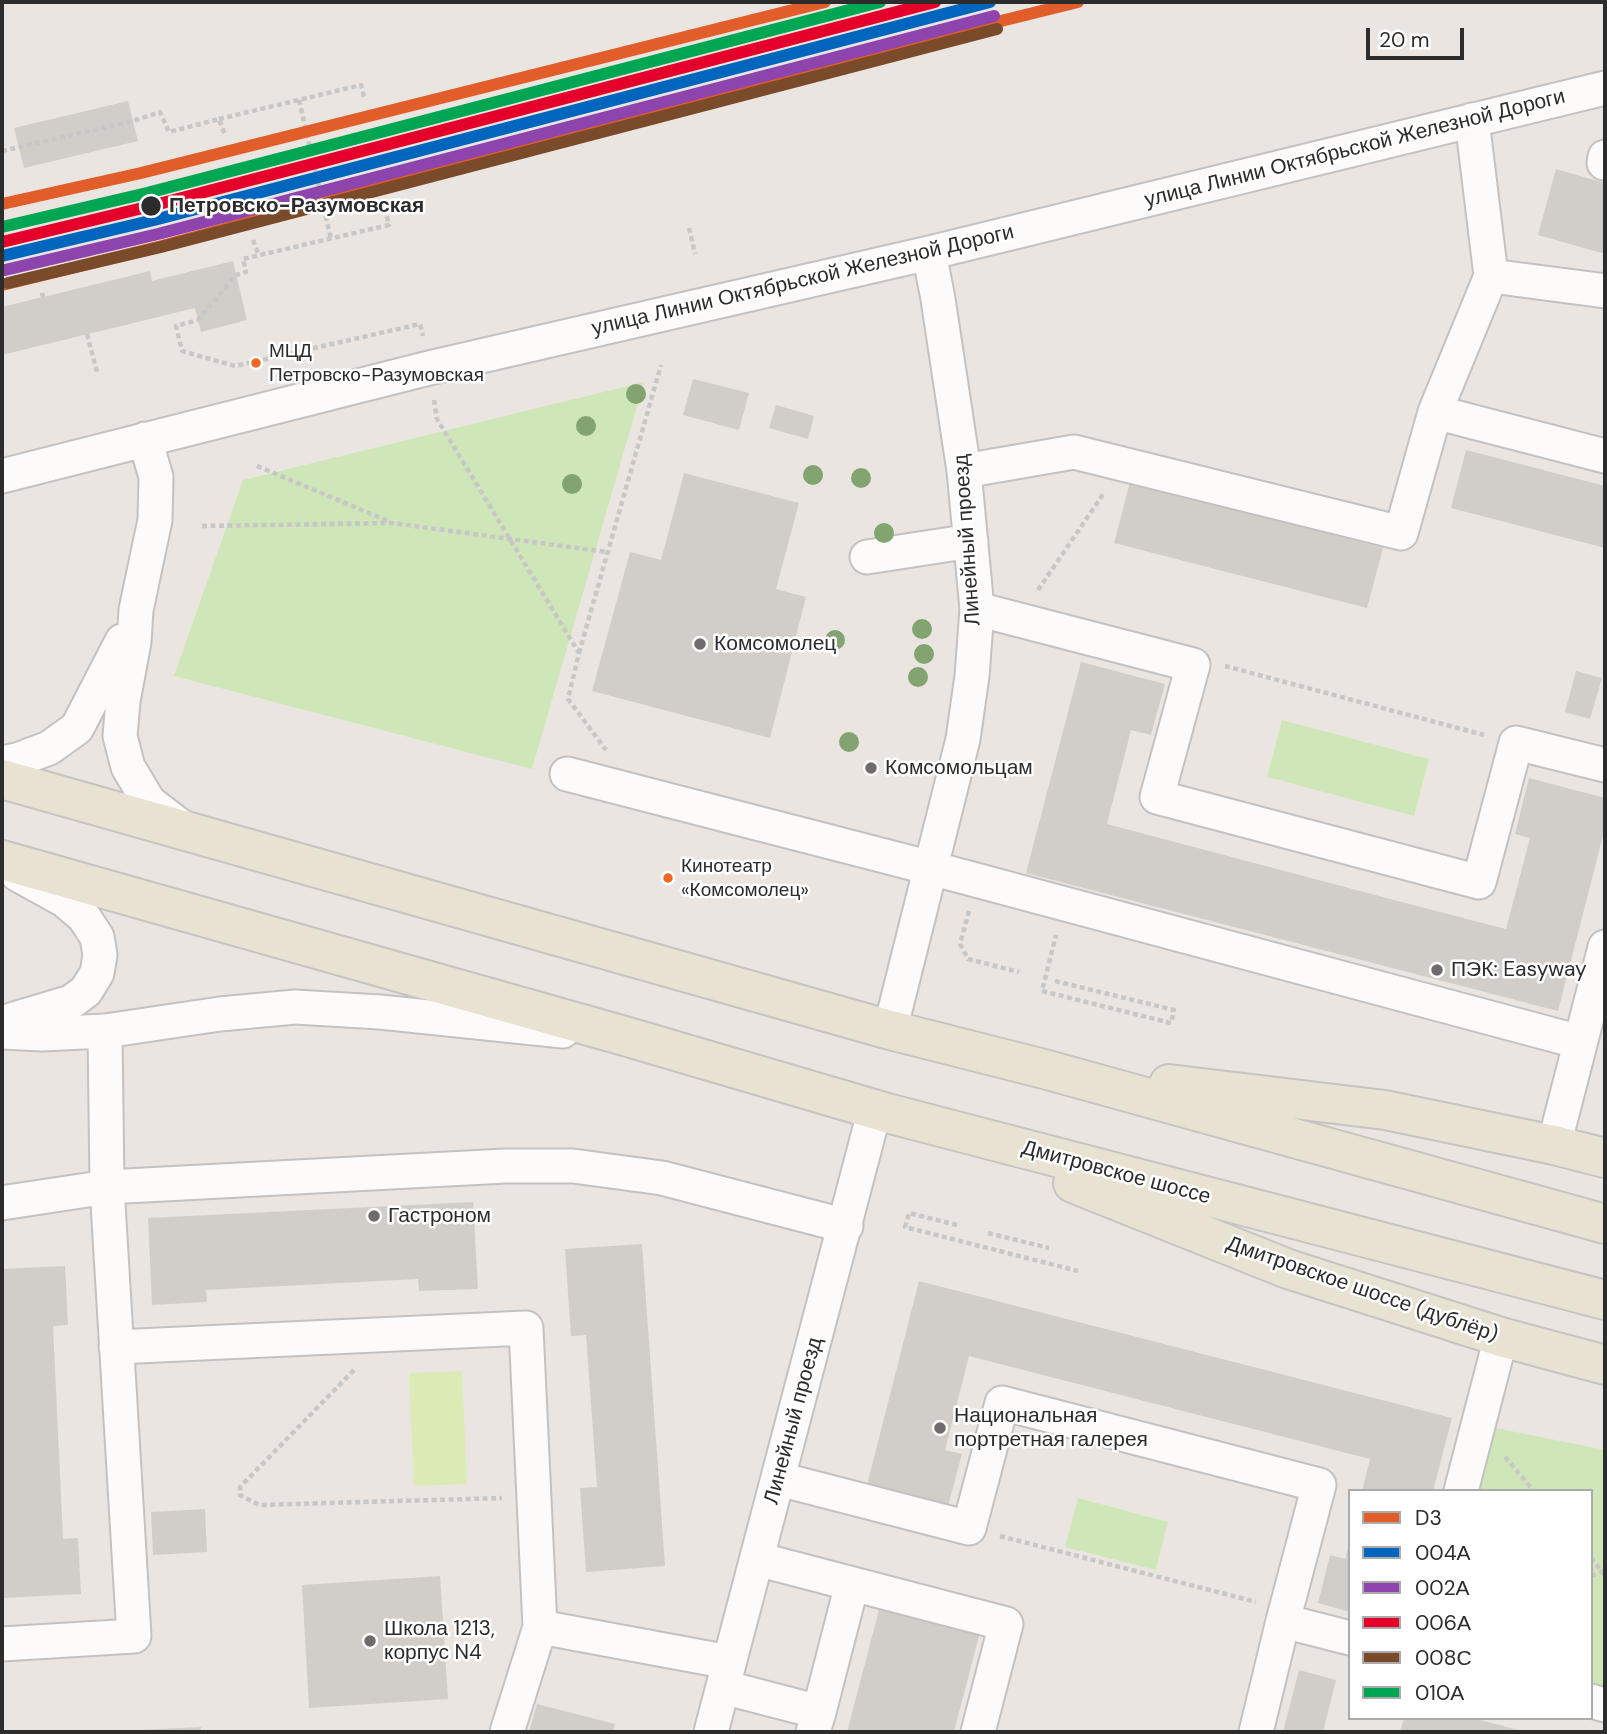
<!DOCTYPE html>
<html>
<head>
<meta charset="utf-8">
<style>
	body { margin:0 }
	#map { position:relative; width:1607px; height:1734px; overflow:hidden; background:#eae5e1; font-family:"DM Sans",sans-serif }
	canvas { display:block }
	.frame { position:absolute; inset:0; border:4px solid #2c2c2c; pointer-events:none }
	.legend { position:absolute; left:1348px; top:1489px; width:245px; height:231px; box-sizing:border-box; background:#fff; border:2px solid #ababab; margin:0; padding:9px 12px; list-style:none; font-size:21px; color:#2c2c2c }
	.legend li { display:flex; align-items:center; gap:14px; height:35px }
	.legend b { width:35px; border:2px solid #ababab }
	.scale { position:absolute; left:1366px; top:28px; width:98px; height:32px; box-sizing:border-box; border:4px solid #2c2c2c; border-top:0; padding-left:9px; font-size:21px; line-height:24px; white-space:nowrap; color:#2c2c2c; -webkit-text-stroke:5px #fff; paint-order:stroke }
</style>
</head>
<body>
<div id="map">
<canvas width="1607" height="1734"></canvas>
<div class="frame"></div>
<ul class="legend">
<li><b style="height:9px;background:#e15d29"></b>D3</li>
<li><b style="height:9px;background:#0065bd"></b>004А</li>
<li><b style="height:9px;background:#8e44ad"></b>002А</li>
<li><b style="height:9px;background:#e4002b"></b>006А</li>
<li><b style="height:9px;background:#7a4b2a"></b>008С</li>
<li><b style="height:9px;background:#00a651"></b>010А</li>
</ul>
<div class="scale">20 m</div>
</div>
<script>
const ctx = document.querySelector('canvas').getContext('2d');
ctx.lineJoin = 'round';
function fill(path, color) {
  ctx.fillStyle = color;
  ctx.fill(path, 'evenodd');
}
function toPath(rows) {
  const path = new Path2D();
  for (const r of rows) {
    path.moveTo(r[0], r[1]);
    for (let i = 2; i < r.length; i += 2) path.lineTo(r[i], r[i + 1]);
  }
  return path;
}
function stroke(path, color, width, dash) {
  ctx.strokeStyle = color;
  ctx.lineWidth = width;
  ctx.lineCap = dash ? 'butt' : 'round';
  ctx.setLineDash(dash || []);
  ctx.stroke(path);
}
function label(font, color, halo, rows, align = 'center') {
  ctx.font = font + ' "DM Sans",sans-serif';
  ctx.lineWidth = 5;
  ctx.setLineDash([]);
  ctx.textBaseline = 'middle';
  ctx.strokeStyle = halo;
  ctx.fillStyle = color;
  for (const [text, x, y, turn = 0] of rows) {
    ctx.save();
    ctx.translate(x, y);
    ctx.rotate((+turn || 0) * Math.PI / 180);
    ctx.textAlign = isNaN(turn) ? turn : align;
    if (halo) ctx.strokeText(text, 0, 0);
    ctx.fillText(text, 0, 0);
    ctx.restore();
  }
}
fill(toPath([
	[644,382,532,769,174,676,243,480],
	[1282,720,1429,759,1414,816,1267,777],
	[1491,1427,1605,1450,1605,1690,1591,1687,1591,1491,1474,1491],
	[1078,1498,1168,1522,1156,1570,1065,1547]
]), '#cfe7b8');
fill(toPath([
	[462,1371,467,1484,414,1486,409,1373]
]), '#dcebb5');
fill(toPath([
	[128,101,138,141,24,168,14,128],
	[1556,169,1605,183,1605,254,1538,235],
	[233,261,247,320,201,332,195,308,2,355,2,307,150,271,152,281],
	[693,379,749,393,739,430,683,415],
	[776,405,814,416,808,439,769,428],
	[1466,450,1605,486,1605,548,1451,508],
	[684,473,799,503,776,589,806,597,770,738,592,691,630,552,661,560],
	[1130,482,1383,548,1367,608,1114,543],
	[1081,662,1165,684,1151,735,1131,730,1107,824,1413,905,1506,929,1530,838,1515,834,1529,778,1605,798,1605,828,1558,1011,1026,873],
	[1576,671,1602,678,1590,719,1565,712],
	[473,1202,478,1289,419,1291,418,1279,206,1290,207,1302,152,1305,148,1218],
	[642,1244,665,1566,586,1572,580,1488,597,1487,586,1335,571,1336,565,1249],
	[65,1266,68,1325,53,1326,63,1539,78,1538,81,1594,2,1598,2,1269],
	[919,1281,1452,1418,1433,1491,1362,1491,1370,1459,969,1356,945,1450,962,1454,948,1506,867,1485],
	[205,1509,207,1552,153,1555,151,1512],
	[1349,1544,1350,1544,1350,1612,1318,1603,1330,1555,1345,1559],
	[440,1576,448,1699,309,1708,302,1585],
	[880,1606,980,1632,954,1732,847,1732],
	[1299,1670,1336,1680,1323,1732,1283,1732],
	[537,1704,615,1724,613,1732,529,1732],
	[1404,1718,1472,1718,1523,1731,1400,1732],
	[201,1727,201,1732,138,1732,138,1730]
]), '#d1ceca');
const minor = toPath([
	[1604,163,1605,157],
	[1491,276,1605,291],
	[1435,412,1605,456],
	[145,439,156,477,155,520,136,610,134,642,123,701,120,736,128,767,149,802,183,828],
	[964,471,1074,452,1401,533,1435,412,1491,276,1472,120],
	[2,476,429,368,929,253,1605,88],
	[867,557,971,541],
	[977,609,1193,665,1157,797,1479,882,1516,743,1605,765],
	[2,763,17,760,49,748,77,728,122,641],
	[567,774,931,868,1580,1042],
	[4,1022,71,1002,86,991,97,973,100,955,97,937,84,917,64,900,17,874],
	[890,1030,963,739,972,676,977,609,964,471,938,299,929,253],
	[2,1032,42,1034,105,1031,220,1014,295,1007,380,1012,563,1031],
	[1554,1145,1605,947],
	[2,1203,107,1187,505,1166,573,1166,662,1178,846,1226],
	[116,1347,526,1328,540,1627,729,1662],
	[779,1479,969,1528,1002,1403,1319,1485,1283,1621,1350,1638],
	[1461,1491,1501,1337],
	[757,1559,1006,1624,978,1732],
	[2,1644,134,1636,107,1187,105,1031],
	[723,1687,819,1712,813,1732],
	[1591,1701,1605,1705],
	[819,1712,852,1584],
	[507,1732,540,1627],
	[711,1732,875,1109],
	[1256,1732,1283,1621]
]);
const major = toPath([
	[2,779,890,1030,1044,1069,1605,1224],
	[2,860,628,1037,887,1113,1605,1300],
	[1169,1084,1385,1110,1554,1145,1605,1158],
	[1073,1183,1288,1269,1501,1337,1605,1365]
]);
stroke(minor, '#c3c2c3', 37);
stroke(major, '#c6c3c2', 42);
stroke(toPath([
	[299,100,331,239],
	[219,119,361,85,365,100],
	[2,151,133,121,160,112,169,132,219,119,225,135],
	[385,208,389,225,243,259,246,272,236,275,198,320,176,326,182,351,235,366,420,324,423,336],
	[689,228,695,254],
	[253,240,259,256],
	[42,293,43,297],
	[87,334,97,372],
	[434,400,437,419,579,653,568,699,606,750],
	[257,466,388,521],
	[202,526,392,523,607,552],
	[1038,590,1104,493],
	[579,653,661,365],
	[1225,666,1484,735],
	[969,911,960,944,968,959,1019,972],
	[1055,981,1174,1010,1171,1023,1042,991,1056,935],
	[957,1225,909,1213,905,1227,1078,1271],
	[988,1233,1049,1248],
	[354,1370,240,1487,240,1495,259,1505,502,1498],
	[1505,1457,1534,1491],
	[1000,1536,1256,1602],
	[1591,1558,1605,1575],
	[1591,1576,1603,1571]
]), '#c8c7c7', 4.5, [5, 3.5]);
stroke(minor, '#fcfbfa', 33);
stroke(major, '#e8e2d3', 38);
stroke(toPath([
	[2,204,141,173,825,2],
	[2,285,162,246,811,68,1078,2]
]), '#e15d29', 12);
stroke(toPath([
	[2,256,154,220,990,2]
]), '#0065bd', 12);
stroke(toPath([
	[5,270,158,234,994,16]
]), '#8e44ad', 12);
stroke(toPath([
	[2,242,151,206,935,2]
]), '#e4002b', 12);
stroke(toPath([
	[8,283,161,247,997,29]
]), '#7a4b2a', 12);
stroke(toPath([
	[2,227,147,193,880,2]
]), '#00a651', 12);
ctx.fillStyle = '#83a471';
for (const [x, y] of [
	[636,394],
	[586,426],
	[813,475],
	[861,478],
	[572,484],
	[884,533],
	[922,629],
	[835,640],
	[924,654],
	[918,677],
	[849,742]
]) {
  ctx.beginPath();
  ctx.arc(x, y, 10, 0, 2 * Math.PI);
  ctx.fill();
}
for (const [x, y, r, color] of [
	[151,206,11,"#2c2c2c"],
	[256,363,6,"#f26522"],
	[700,644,7,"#6e6d6b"],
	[871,768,7,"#6e6d6b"],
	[668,878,6,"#f26522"],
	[1437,970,7,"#6e6d6b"],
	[374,1216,7,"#6e6d6b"],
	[940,1428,7,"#6e6d6b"],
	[370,1641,7,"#6e6d6b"]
]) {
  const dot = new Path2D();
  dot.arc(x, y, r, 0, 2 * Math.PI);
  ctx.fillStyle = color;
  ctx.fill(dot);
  stroke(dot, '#fff', 2.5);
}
label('19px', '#2c2c2c', '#fff', [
	["МЦД",269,352],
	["Петровско-Разумовская",269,376],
	["Кинотеатр",681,867],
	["«Комсомолец»",681,891]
], 'left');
label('21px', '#2c2c2c', '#fff', [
	["улица Линии Октябрьской Железной Дороги",1355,149,-14],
	["улица Линии Октябрьской Железной Дороги",803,281,-13],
	["Линейный проезд",968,540,-94],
	["Дмитровское шоссе",1116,1173,15],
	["Дмитровское шоссе (дублёр)",1362,1290,19],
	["Линейный проезд",794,1421,-75]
]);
label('bold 21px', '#2c2c2c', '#fff', [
	["Петровско-Разумовская",169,206]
], 'left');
label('21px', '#2c2c2c', '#fff', [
	["Комсомолец",714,644],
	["Комсомольцам",885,768],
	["ПЭК: Easyway",1451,970],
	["Гастроном",388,1216],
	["Национальная",954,1416],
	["портретная галерея",954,1440],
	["Школа 1213,",384,1629],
	["корпус N4",384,1653]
], 'left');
</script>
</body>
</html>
